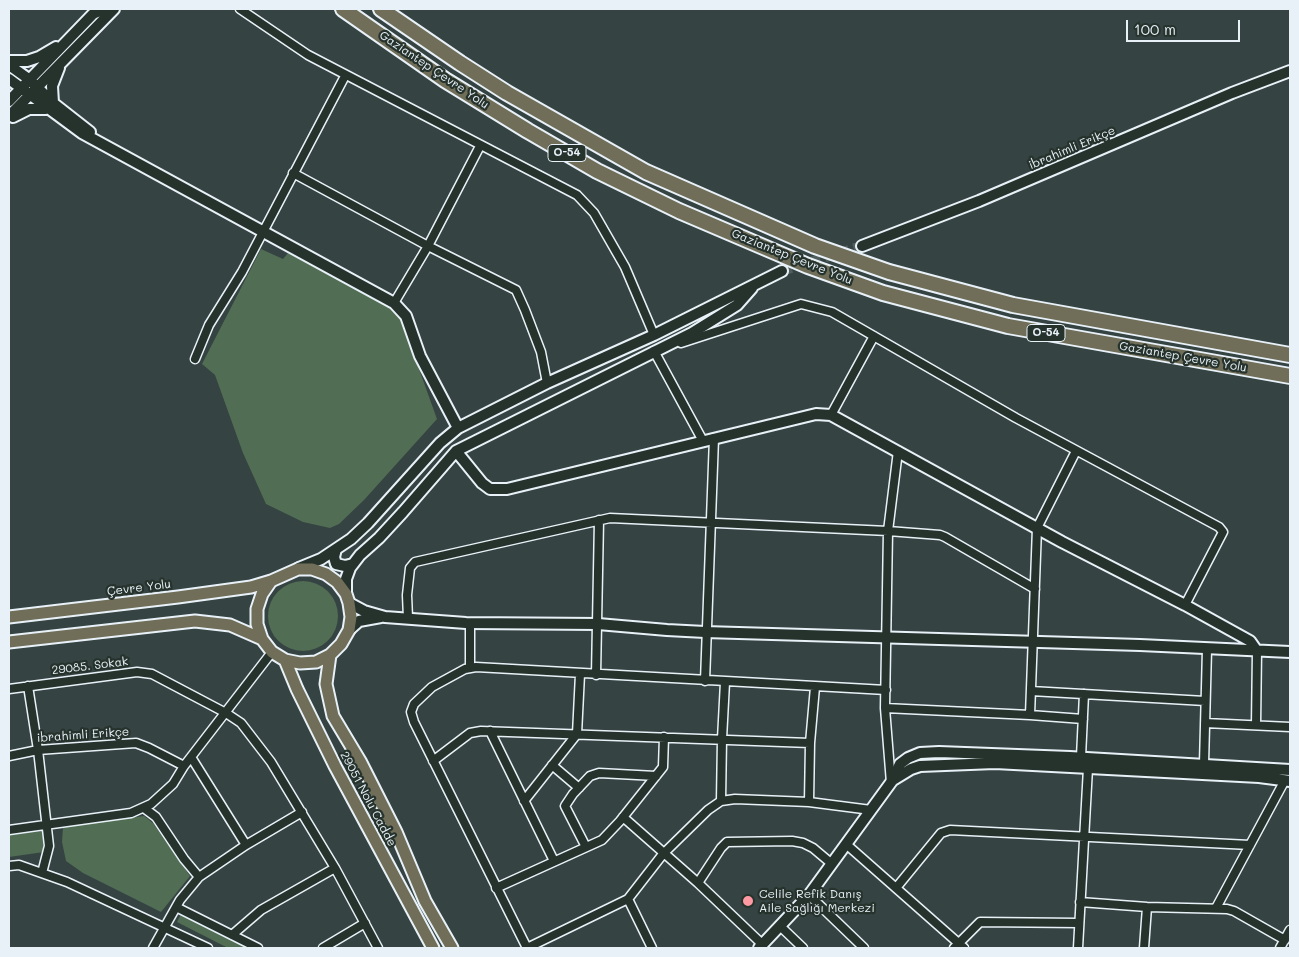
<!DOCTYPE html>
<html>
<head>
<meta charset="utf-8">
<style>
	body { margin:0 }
	#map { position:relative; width:1299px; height:957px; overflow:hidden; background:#354342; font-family:Mali,sans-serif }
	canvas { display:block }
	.frame { position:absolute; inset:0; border:10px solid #e8f1f8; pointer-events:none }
	.scale { position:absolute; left:1126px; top:20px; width:114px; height:22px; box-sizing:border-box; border:2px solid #e8f1f8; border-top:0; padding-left:6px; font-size:15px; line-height:18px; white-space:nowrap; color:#e8f1f8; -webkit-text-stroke:4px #26332d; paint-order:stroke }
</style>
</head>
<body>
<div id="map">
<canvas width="1299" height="957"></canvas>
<div class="frame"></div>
<div class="scale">100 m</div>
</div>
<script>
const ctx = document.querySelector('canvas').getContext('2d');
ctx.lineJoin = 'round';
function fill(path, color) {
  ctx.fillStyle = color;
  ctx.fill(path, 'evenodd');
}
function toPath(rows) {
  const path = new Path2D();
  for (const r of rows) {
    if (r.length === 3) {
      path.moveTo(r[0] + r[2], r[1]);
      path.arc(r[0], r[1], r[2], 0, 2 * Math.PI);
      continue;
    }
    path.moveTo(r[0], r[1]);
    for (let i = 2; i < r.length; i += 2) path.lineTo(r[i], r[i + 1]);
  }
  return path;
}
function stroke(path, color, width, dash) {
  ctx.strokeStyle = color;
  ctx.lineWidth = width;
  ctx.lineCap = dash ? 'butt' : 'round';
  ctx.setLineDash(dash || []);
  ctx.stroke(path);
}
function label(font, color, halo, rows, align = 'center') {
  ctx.font = font + ' Mali,sans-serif';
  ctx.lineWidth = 4.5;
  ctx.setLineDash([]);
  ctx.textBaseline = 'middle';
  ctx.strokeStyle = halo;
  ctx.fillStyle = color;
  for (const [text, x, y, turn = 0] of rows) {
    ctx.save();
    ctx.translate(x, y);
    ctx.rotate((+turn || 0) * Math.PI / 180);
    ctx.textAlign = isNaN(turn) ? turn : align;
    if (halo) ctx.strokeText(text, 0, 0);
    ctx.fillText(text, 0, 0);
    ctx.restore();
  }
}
fill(toPath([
	[261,249,283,259,288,253,388,307,401,319,437,419,364,500,339,524,330,528,303,522,266,504,243,453,215,375,202,364],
	[303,616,35],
	[144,816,153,823,190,876,161,912,83,873,66,861,62,842,63,827],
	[43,831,44,852,9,857,9,835],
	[181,914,223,934,249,948,228,948,177,922]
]), '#516d54');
stroke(toPath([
	[782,271,862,246]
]), '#505d5d', 10, [10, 5]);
const street = toPath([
	[240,9,308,55,577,195,594,213,625,267,654,335],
	[293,173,428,246,516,290,525,310,541,352,547,383],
	[394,303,428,246,480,146],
	[681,343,801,304,832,312,1016,418,1219,527,1223,532,1185,605],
	[658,350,654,351,703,441],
	[195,359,209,325,242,272,345,76],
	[831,415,874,336],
	[408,618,407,595,410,568,415,562,610,518,888,531,940,535,945,537,1035,589],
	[470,668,470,623],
	[596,675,599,520],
	[705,681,714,438],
	[28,686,38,750,49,846,42,873],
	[9,689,137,672,152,674,226,713,241,723,271,762,335,868,378,948],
	[1031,691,1205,701],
	[885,708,1030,715,1037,528,1076,451],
	[1030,715,1083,719],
	[1205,723,1290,727],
	[1256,725,1257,651],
	[490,731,554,861],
	[9,756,38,750,136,743,149,748,184,766],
	[191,757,246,845],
	[1081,757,1084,694],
	[433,761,470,733,481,731,810,743],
	[1204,764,1207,649],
	[552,765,579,788],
	[891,783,885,708,888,531,898,451],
	[524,801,577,734,580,674],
	[721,801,722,739,725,682],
	[809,802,810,743,815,687],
	[144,808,156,817,184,859,199,877],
	[623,817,698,883,762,944],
	[9,830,131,813,151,804,173,784,184,766,272,652],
	[846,844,964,948],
	[586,847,565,806,573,794,590,776,599,773,656,776],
	[9,866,19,865,67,882,208,948],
	[698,883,721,848,727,842,792,841,803,843,813,848,832,864],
	[496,888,602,840,620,821,663,767,664,737],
	[896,888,941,833,950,830,1250,845],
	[809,895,864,948],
	[628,899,652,948],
	[1080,902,1147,907,1227,909,1234,911,1285,940],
	[176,907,258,948],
	[1216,908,1285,780],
	[780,926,803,948],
	[232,935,261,910,335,868],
	[153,948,180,900,199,877,246,845,302,812],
	[323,948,365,923],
	[527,948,414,722,411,712,414,704,432,687,465,669,476,667,886,690],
	[527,948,628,899,663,854,708,810,721,801,735,799,809,802,871,810],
	[954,948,980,922,1079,923],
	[1078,948,1088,768],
	[1144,948,1147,907],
	[1280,948,1290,930]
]);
const secondary = toPath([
	[9,61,27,61,39,57,56,47],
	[9,65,30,80,53,103,90,132],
	[9,79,82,133,394,303,406,316,420,356,458,428],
	[9,101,93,14,104,9],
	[53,103,52,86,59,68],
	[9,116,114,9],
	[13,117,29,109,46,109],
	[862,246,979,201,1232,93,1290,71],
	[456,451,482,483,490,489,507,489,816,414,831,415,1062,542,1185,605,1250,641,1257,651],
	[336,549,334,557,336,564,345,566,353,564],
	[299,568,321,559,351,539,368,523,440,443,458,428,547,383,654,335,782,271],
	[346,594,346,579,350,568,360,555,379,538,403,512,456,451,692,333,737,305,752,288],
	[349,603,364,611,385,617,466,623,598,624,667,630,705,632,1140,645,1290,652],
	[349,630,359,621,381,617],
	[893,780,911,769,920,766,995,763,1259,777,1290,781],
	[759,948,809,895,892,781,900,764,908,758,920,753,939,752,1070,757,1290,770]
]);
const primary = toPath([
	[9,617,178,597,251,587,271,581],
	[9,642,195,621,230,625,262,639],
	[330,655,326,684,333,716,360,761,396,832,425,901,452,948],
	[285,660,300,663,316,662,330,655,341,644,349,630,351,617,349,603,346,594,337,582,326,574,312,569,298,569,271,581,262,594,257,609,257,624,262,639,272,652,285,660,297,689,335,766,433,948]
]);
const highway = toPath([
	[343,9,445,80,528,131,597,171,679,211,808,266,883,293,1008,326,1290,376],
	[381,9,460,63,507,93,646,172,815,246,889,272,1013,305,1290,355]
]);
stroke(street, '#e8f1f8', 11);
stroke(secondary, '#e8f1f8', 14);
stroke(primary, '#e8f1f8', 15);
stroke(highway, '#e8f1f8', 18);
stroke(street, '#26332d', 8);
stroke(secondary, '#26332d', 10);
stroke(primary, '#706e59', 11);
stroke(highway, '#706e59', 14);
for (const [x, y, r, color] of [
	[748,901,6,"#ff9aa2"]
]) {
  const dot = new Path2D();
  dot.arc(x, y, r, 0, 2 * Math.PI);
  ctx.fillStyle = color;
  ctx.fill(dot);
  stroke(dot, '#26332d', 2);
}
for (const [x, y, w] of [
	[567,153,38],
	[1046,333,38]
]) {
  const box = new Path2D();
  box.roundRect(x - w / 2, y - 8.5, w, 17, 4);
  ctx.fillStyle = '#26332d';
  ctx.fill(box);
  stroke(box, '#e8f1f8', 1);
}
label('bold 11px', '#e8f1f8', null, [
	["O-54",567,153],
	["O-54",1046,333]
]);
label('12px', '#e8f1f8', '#26332d', [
	["Gaziantep Çevre Yolu",434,70,34],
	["ibrahimli Erikçe",1072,148,-23],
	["Gaziantep Çevre Yolu",792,257,22],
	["Gaziantep Çevre Yolu",1183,357,10],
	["Çevre Yolu",139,588,-7],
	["29085. Sokak",90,666,-7],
	["ibrahimli Erikçe",83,735,-4],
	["29051 Nolu Cadde",368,799,62]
]);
label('12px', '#e8f1f8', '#26332d', [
	["Celile Refik Danış",759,894],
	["Aile Sağlığı Merkezi",759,908]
], 'left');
</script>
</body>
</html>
